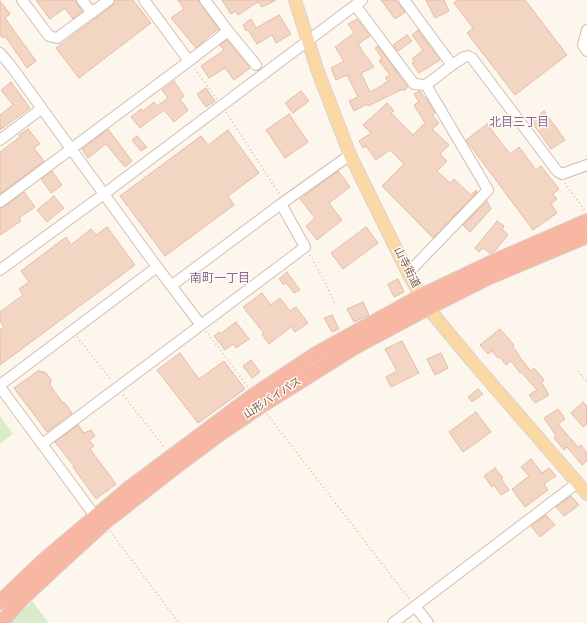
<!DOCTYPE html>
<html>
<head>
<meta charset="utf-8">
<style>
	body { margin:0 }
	canvas { display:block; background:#fdf6ec }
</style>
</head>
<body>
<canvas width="587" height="623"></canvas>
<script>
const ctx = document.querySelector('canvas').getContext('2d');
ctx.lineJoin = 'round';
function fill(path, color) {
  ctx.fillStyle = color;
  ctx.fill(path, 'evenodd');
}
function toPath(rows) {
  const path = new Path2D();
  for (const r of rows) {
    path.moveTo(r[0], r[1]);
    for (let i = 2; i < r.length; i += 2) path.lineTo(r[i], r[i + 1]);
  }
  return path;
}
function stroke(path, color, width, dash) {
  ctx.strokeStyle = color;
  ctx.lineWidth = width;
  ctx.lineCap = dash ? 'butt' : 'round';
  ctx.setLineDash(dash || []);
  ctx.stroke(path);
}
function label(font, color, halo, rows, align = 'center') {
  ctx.font = font + ' Overpass,"Noto Sans JP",sans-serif';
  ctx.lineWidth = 3;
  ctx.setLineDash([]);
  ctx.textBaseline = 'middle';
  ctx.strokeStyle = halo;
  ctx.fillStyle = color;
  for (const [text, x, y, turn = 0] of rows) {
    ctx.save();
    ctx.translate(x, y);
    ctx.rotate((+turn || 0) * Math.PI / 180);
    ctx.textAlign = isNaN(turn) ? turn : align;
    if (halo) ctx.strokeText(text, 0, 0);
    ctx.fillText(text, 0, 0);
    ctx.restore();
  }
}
fill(toPath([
	[0,416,13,434,0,444],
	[32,601,49,623,11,623]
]), '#d8ecc9');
const building = toPath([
	[36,0,76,0,77,4,82,11,73,19,65,8,50,19,36,0],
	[115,0,133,0,151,23,79,78,56,48,113,5,115,0],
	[178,0,198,0,219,29,206,38,206,39,196,48,171,18,184,9,178,0],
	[222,0,276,0,262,7,258,2,238,15,236,11,231,14,222,0],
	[381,0,396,0,405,12,395,19,381,0],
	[426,0,444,0,449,11,435,18,426,0],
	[458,0,525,0,567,55,515,95,467,33,473,28,454,3,458,0],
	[0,1,10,14,5,18,36,61,27,68,5,36,3,38,0,35,0,1],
	[279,15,291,34,276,43,272,35,257,44,248,30,246,31,243,25,251,19,256,28,279,15],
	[357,19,370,36,358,44,361,48,360,48,374,67,361,73,370,92,381,86,388,81,385,78,390,75,379,61,382,58,375,48,378,46,408,87,404,91,403,89,368,106,367,104,354,111,349,101,358,97,347,75,336,80,331,68,344,61,335,47,354,33,348,24,357,19],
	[418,30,440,60,419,73,412,63,415,62,412,59,423,50,412,35,418,30],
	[407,35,412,41,398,51,393,45,407,35],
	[227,40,250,68,234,80,225,68,209,78,201,66,224,50,220,45,227,40],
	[174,81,184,96,180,99,188,110,174,122,164,110,140,128,131,117,141,109,143,111,154,102,157,106,168,98,162,90,174,81],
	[11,82,30,108,0,130,0,115,13,105,1,90,11,82],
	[206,88,215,101,206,107,197,94,206,88],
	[301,91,309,101,293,113,285,103,301,91],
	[419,91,420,91,425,98,426,98,435,113,432,115,439,123,432,129,449,145,440,154,447,161,437,171,450,183,454,179,471,195,476,190,477,192,433,238,382,186,404,164,390,150,376,160,366,146,363,148,359,141,371,133,363,125,387,103,394,111,391,113,413,135,425,123,414,105,419,102,414,94,419,91],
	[544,111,565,140,551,149,531,121,544,111],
	[289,114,308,142,285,158,266,130,289,114],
	[487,124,510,154,519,147,536,170,541,166,559,189,553,194,557,199,551,204,557,213,533,230,466,140,487,124],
	[28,129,40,144,34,148,44,161,0,194,0,152,20,137,19,135,28,129],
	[108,129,132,161,125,167,106,144,88,158,82,149,108,129],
	[228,130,259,173,228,196,234,205,165,256,120,196,201,136,208,145,228,130],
	[137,136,147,147,141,151,132,140,137,136],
	[52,171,62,185,51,193,41,179,52,171],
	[338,171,350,187,329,203,342,220,317,240,306,226,315,218,300,199,338,171],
	[24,192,35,207,19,218,21,221,0,235,0,208,4,207,24,192],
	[54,196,64,208,47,222,37,210,54,196],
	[487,201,491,209,470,232,463,225,487,201],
	[497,221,504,226,502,229,508,235,494,252,491,254,483,248,479,252,475,248,497,221],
	[107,227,135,265,0,365,0,330,4,327,0,321,0,312,23,295,19,289,29,282,21,271,66,237,71,245,91,229,96,235,107,227],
	[366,227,378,243,343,269,331,253,366,227],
	[287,272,300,290,294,293,286,283,284,285,279,279,287,272],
	[398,279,404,292,394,297,388,284,398,279],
	[262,293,271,305,280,298,290,311,296,307,308,323,295,332,291,327,269,344,262,334,264,333,243,307,262,293],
	[363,302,369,315,354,322,347,309,363,302],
	[332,315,339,329,332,332,324,318,332,315],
	[236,322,249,339,236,348,233,344,225,350,214,336,219,332,220,334,236,322],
	[500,329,514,345,513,347,519,355,518,355,531,371,534,368,544,380,541,382,549,395,535,403,529,395,537,390,521,372,520,373,511,361,506,365,500,357,498,358,492,351,488,354,480,345,500,329],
	[402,341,419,373,391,387,386,377,397,371,385,349,402,341],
	[180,353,199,379,224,361,245,389,198,423,157,370,180,353],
	[441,353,448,368,435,375,427,359,441,353],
	[251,360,260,372,252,378,243,366,251,360],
	[38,371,45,372,51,379,50,385,63,403,64,402,72,413,47,432,14,388,38,371],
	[478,389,483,394,472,402,468,397,478,389],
	[583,402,587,406,587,424,583,427,571,413,583,402],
	[558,409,565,419,558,424,578,447,581,445,587,453,587,461,582,465,567,447,564,450,554,438,556,436,544,418,558,409],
	[476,412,491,432,463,452,449,432,476,412],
	[78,425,84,433,91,430,95,436,89,440,94,446,90,449,116,484,96,499,73,467,74,466,55,442,78,425],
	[531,459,542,473,549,468,556,476,544,484,548,490,525,507,512,489,529,476,521,467,531,459],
	[495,468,503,478,501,479,509,490,501,495,494,485,492,487,484,476,495,468],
	[571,496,579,505,564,516,556,507,571,496],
	[546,515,555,525,540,537,531,526,546,515]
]);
fill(building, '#f3d5c3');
stroke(building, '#e6bba3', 1);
const minor = toPath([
	[22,0,49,36,57,38,109,0],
	[82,0,92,13],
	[404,0,452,65,464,57,468,56,472,58,557,171,562,174,587,165],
	[355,5,414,84,426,85,488,190,408,273],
	[587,30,583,45,587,51],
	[228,31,256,65],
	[0,53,11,66,157,267,201,325],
	[189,61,228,31,205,0],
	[426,85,452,65],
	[0,140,41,109],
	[0,202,189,61,144,0],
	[281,204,350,155],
	[0,270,104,194,362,0],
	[0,385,157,267],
	[0,387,95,516],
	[42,444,305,247,281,204,171,286],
	[415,606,428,623],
	[393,623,577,483]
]);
const major = toPath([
	[295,0,317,69,350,155,408,273,421,296,428,308,471,360,587,494]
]);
const highway = toPath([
	[0,602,44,560,128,489,254,395,316,354,421,296,497,260,587,221],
	[1,623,21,600,53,570,104,523,178,465,221,433,261,406,355,347,428,308,485,279,587,236]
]);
stroke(minor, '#d1beb0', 12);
stroke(major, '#dad1cd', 14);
stroke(highway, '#dad1cd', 16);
stroke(toPath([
	[195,69,217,99],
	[226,112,280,195],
	[565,183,585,211],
	[310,255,326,284,335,305],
	[206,331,248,387],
	[77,337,112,381],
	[578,371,587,382],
	[123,395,165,448],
	[267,414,410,600],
	[110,531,179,623]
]), '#d9b8a5', 1.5, [1, 3]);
stroke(minor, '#fff', 10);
stroke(major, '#fbd9a5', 12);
stroke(highway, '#f7b7a3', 14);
label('11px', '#7a5c4d', '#fffaf3', [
	["山寺街道",406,268,63],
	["山形バイパス",273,399,-33]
]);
label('12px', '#846695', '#fffaf3', [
	["北目三丁目",519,124],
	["南町一丁目",220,280]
]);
</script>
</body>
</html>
